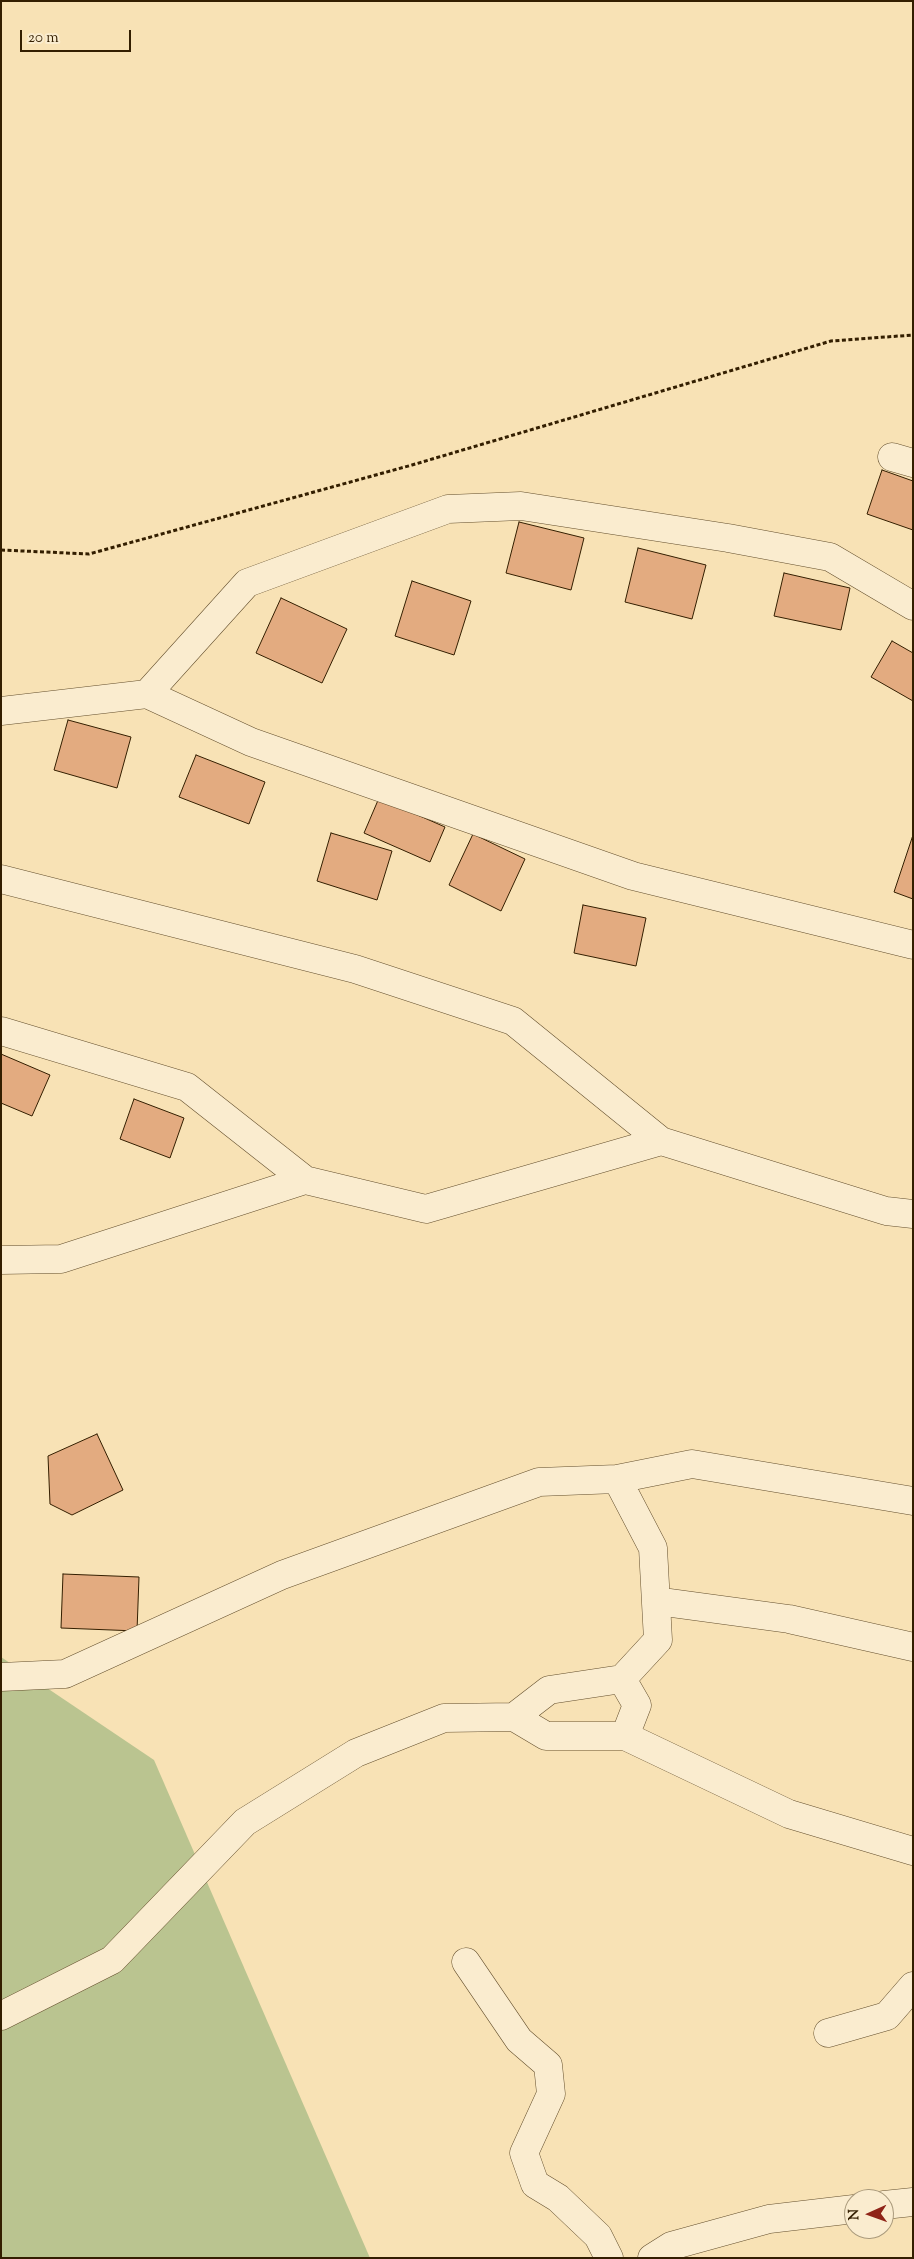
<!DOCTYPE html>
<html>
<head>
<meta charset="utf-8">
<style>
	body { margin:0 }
	#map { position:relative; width:914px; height:2259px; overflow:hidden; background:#f8e2b5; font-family:"Sorts Mill Goudy",serif }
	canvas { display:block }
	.frame { position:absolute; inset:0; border:2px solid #331e00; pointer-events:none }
	.north { position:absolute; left:844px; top:2189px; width:50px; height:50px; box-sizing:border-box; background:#faeccf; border:1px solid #aa9a7c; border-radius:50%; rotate:268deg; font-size:14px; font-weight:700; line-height:20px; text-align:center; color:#331e00 }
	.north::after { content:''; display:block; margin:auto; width:18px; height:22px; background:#8f2418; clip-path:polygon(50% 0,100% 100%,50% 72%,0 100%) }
	.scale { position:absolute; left:20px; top:30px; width:111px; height:22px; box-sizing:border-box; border:2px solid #331e00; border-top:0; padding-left:6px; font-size:15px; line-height:18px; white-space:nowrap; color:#331e00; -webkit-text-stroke:4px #faeccf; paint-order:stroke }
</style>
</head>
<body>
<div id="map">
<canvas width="914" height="2259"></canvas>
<div class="frame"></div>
<div class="north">N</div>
<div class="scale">20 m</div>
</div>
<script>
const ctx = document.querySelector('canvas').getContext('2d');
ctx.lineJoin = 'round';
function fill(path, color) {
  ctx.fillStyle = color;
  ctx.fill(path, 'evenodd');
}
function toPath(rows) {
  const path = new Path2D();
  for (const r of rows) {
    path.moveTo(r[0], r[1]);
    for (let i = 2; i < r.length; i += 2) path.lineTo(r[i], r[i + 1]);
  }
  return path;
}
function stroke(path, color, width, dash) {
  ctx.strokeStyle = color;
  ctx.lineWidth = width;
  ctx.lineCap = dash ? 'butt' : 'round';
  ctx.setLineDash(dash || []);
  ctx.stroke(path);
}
fill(toPath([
	[1,1657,154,1760,370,2258,1,2258]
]), '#bac490');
const building = toPath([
	[882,470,913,481,913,530,867,514,882,470],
	[519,522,584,538,571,590,506,573,519,522],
	[638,548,706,565,692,619,625,602,638,548],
	[784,573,850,588,841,630,774,616,784,573],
	[412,581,471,601,454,655,395,636,412,581],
	[281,598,347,629,322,683,256,653,281,598],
	[892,641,913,653,913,701,871,677,892,641],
	[68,720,131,737,117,788,54,770,68,720],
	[196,755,265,782,249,824,179,797,196,755],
	[379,798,445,827,430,862,364,833,379,798],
	[331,833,392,851,377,900,317,881,331,833],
	[473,834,525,859,501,911,449,885,473,834],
	[912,838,913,839,913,899,894,892,912,838],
	[583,905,646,918,636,966,574,953,583,905],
	[1,1054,50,1075,32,1116,1,1103,1,1054],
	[134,1099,184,1118,170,1158,120,1139,134,1099],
	[97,1434,123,1490,72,1515,50,1504,48,1456,97,1434],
	[63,1574,139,1577,137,1631,61,1628,63,1574]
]);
fill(building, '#e3ab80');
stroke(building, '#331e00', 1);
const minor = toPath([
	[892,457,913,463],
	[147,694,247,583,448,509,521,506,728,538,830,557,913,606],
	[1,711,147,694,251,742,633,876,913,945],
	[1,879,355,969,513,1021,661,1141,886,1211,913,1214],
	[1,1031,187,1087,305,1180,426,1209,661,1141],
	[1,1260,61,1259,305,1180],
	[656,1601,789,1619,913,1647],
	[1,1677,65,1674,282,1575,539,1482,617,1479,692,1464,913,1501],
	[622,1679,637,1705,625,1736],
	[514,1717,546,1736,625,1736,789,1814,913,1851],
	[466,1962,519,2040,548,2065,551,2094,524,2153,535,2184,558,2198,598,2236,609,2258],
	[1,2016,112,1960,245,1822,356,1753,444,1718,514,1717,549,1690,622,1679,658,1640,653,1548,617,1479],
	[828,2033,887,2016,913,1986],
	[884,2205,913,2202],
	[652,2258,671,2246,769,2219,854,2209]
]);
stroke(minor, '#644f2d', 29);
stroke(toPath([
	[1,550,89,554,412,465,831,341,913,335]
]), '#331e00', 3, [4, 2.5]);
stroke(minor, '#faeccf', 28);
</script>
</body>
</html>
